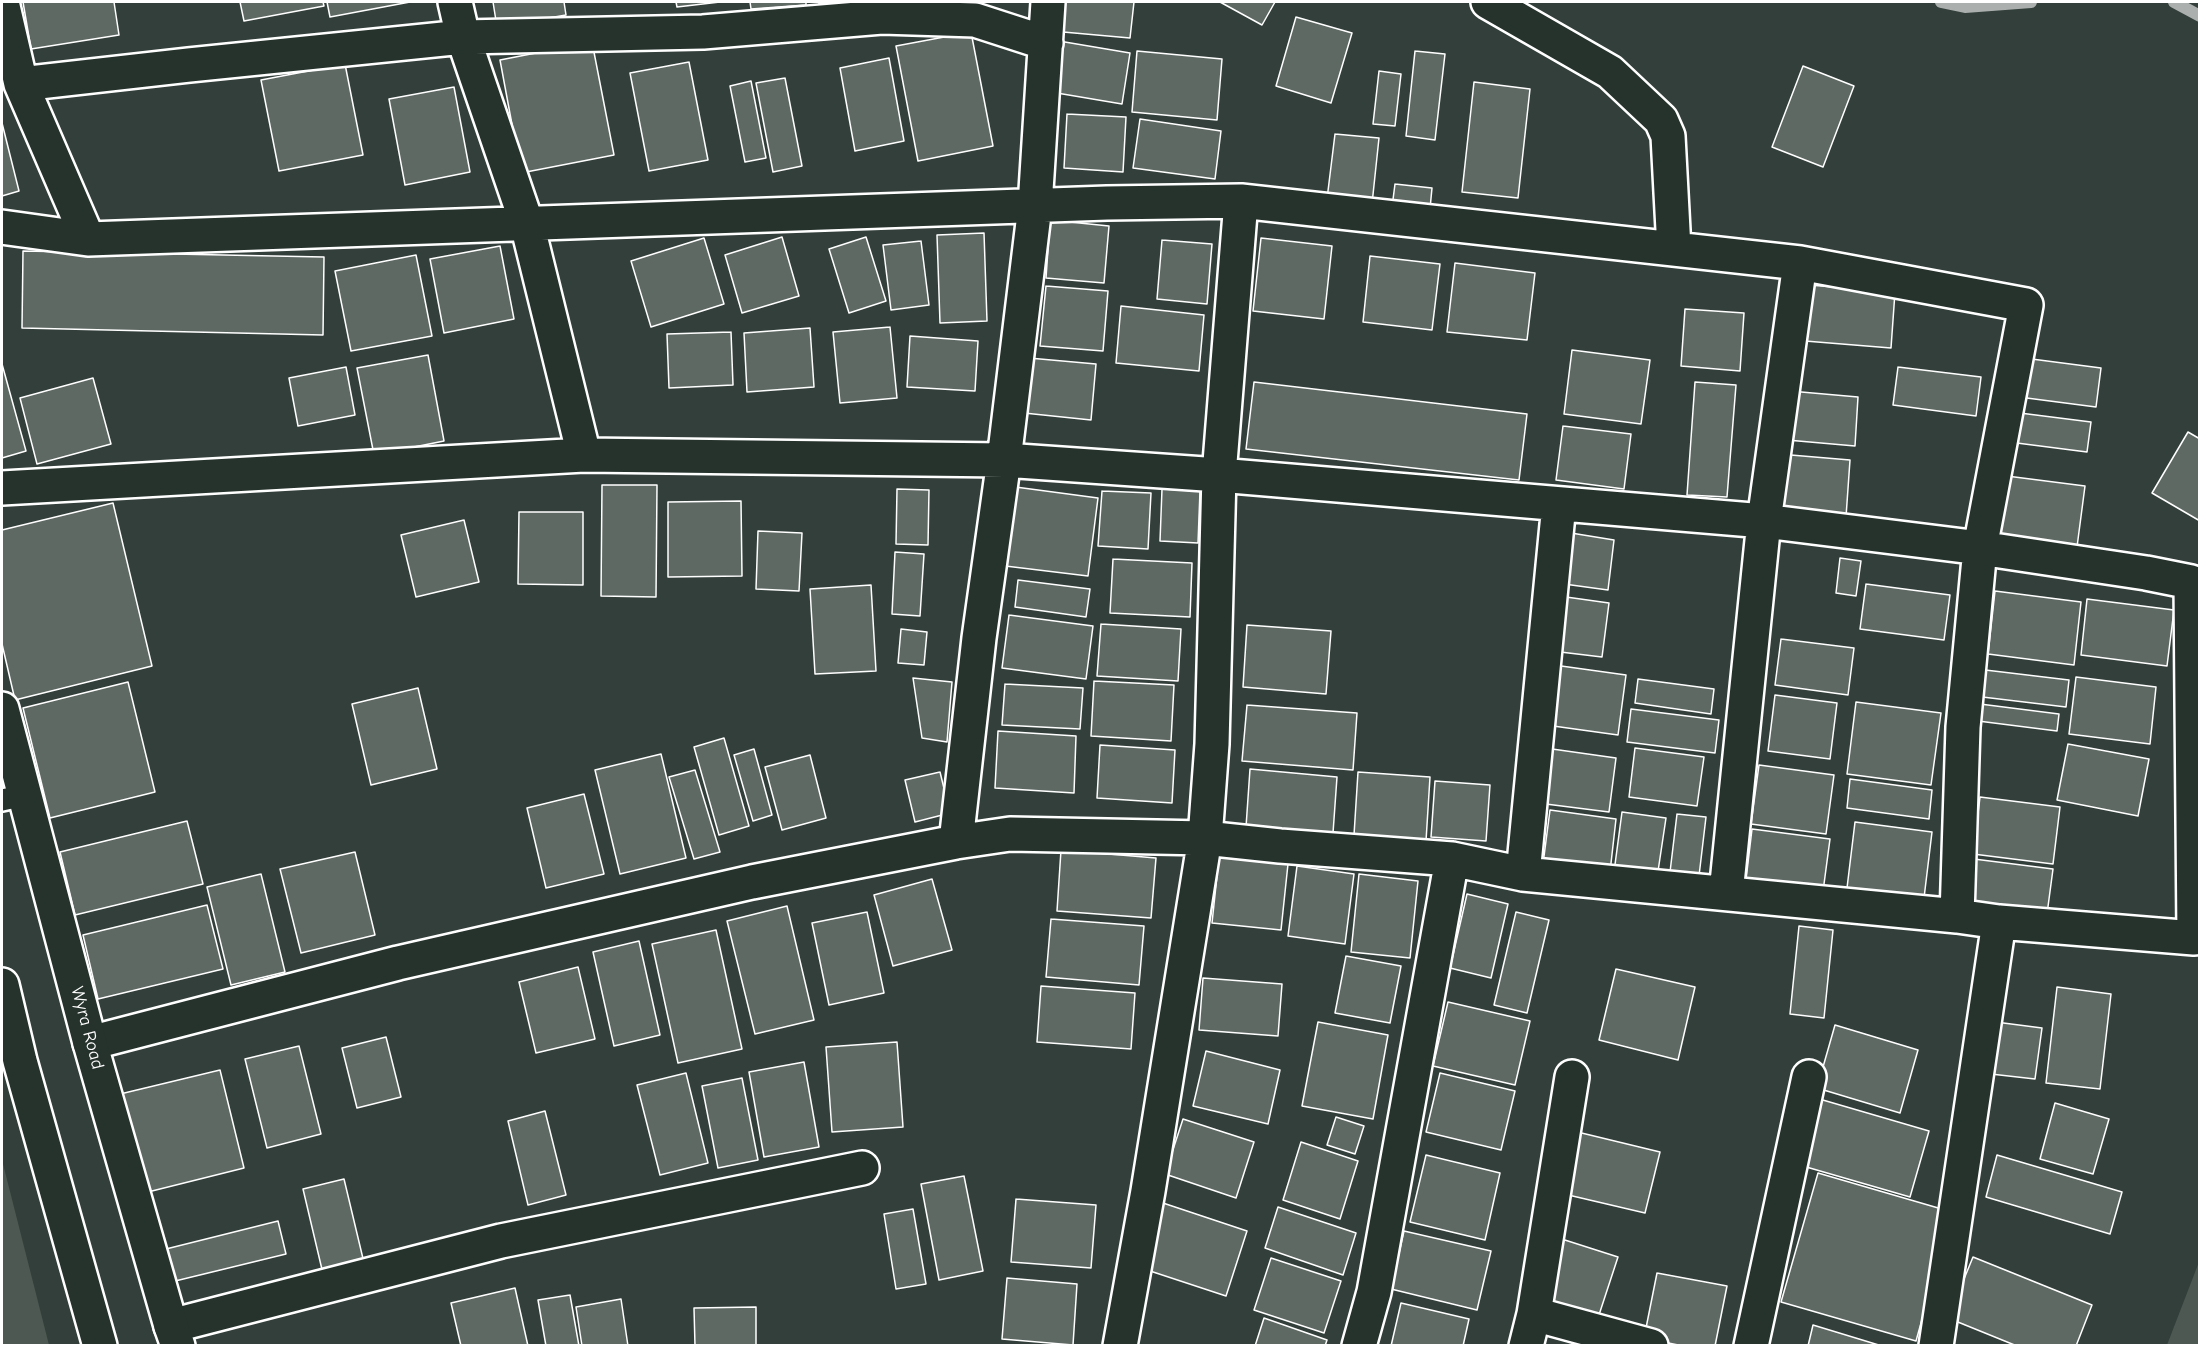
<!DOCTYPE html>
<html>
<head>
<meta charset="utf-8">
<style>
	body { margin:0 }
	#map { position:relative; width:2201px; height:1347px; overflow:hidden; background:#333f3a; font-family:"Comic Neue",sans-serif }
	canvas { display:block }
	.frame { position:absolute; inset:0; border:3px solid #fff; pointer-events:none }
</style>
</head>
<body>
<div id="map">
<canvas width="2201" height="1347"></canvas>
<div class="frame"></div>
</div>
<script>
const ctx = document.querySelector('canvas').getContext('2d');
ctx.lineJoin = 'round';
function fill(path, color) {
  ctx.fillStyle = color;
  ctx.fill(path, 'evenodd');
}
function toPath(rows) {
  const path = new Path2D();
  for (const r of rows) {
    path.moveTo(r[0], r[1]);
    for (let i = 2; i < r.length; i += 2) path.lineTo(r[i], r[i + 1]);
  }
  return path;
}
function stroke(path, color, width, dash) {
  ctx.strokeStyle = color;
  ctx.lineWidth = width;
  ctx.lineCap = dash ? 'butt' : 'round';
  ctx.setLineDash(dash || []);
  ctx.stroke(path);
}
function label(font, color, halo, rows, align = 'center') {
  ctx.font = font + ' "Comic Neue",sans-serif';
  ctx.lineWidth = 5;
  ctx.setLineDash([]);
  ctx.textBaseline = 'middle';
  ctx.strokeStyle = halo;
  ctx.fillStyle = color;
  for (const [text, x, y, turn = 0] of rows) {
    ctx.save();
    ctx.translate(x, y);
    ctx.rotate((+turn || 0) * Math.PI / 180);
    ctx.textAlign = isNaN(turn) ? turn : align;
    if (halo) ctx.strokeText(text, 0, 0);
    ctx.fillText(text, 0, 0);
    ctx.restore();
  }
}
fill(toPath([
	[2,1160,49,1345,2,1345],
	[2199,1262,2199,1345,2167,1345]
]), '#4d5853');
stroke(toPath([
	[1941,2,1965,7,2031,2],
	[2174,2,2200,16]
]), '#abb0ae', 12);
const building = toPath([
	[23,2,114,2,119,35,31,49,23,2],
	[240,2,323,2,324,6,244,21,240,2],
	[327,2,410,2,330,17,327,2],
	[493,2,564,2,566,15,497,27,493,2],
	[676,2,720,2,677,7,676,2],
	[750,2,806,2,806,5,751,9,750,2],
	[819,2,881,2,819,4,819,2],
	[1055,2,1134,2,1130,38,1052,31,1055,2],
	[1220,2,1275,2,1262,25,1220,2],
	[1296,17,1352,33,1331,103,1276,86,1296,17],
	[971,32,993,146,918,161,896,46,971,32],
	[1053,40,1130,53,1122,104,1045,91,1053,40],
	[592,42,614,155,521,173,500,60,592,42],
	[1137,51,1222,59,1217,120,1132,112,1137,51],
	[1415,51,1445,54,1435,140,1406,136,1415,51],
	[889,58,904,141,855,151,840,68,889,58],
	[689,62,708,160,649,171,630,73,689,62],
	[345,64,363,155,279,171,261,80,345,64],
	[1803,66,1854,86,1823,167,1772,147,1803,66],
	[1379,71,1401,74,1395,126,1373,124,1379,71],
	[785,78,802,166,773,172,756,83,785,78],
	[751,81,766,158,745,162,730,86,751,81],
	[1474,82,1530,89,1518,198,1462,192,1474,82],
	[454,87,470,172,405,185,389,99,454,87],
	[1067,114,1126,117,1123,172,1064,168,1067,114],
	[1140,119,1221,131,1215,179,1133,168,1140,119],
	[2,123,19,191,2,196,2,123],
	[1335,134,1379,138,1372,204,1327,199,1335,134],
	[1395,184,1432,188,1429,219,1391,215,1395,184],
	[1050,220,1109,226,1104,283,1046,278,1050,220],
	[984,233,987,321,940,323,937,235,984,233],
	[782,237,799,296,742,313,725,255,782,237],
	[866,237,886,301,849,313,829,249,866,237],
	[704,238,724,304,651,327,631,261,704,238],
	[1261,238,1332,246,1324,319,1253,311,1261,238],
	[1162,240,1212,244,1207,304,1157,299,1162,240],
	[921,241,929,305,891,310,883,245,921,241],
	[500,246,514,319,444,333,430,259,500,246],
	[23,251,324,257,323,335,22,328,23,251],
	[416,255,432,336,351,351,335,271,416,255],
	[1370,256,1440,264,1432,330,1363,322,1370,256],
	[1455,263,1535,273,1527,340,1447,332,1455,263],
	[1809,285,1895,292,1891,348,1805,341,1809,285],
	[1046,286,1108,291,1103,351,1040,346,1046,286],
	[1121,306,1204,315,1199,371,1116,363,1121,306],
	[1685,309,1744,313,1740,371,1681,366,1685,309],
	[890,327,897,398,840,403,833,332,890,327],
	[810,328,814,387,747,392,744,333,810,328],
	[731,332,733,385,669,388,667,334,731,332],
	[910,336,978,341,975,391,907,387,910,336],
	[1572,350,1650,360,1641,424,1564,414,1572,350],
	[428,355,444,441,374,455,357,368,428,355],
	[1029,358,1096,364,1091,420,1024,413,1029,358],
	[2024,358,2101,368,2096,407,2019,397,2024,358],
	[2,364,26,451,2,458,2,364],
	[346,367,355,415,298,426,289,378,346,367],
	[1898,367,1981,377,1976,416,1893,405,1898,367],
	[93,378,111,444,37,464,20,398,93,378],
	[1254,382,1527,414,1519,480,1246,449,1254,382],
	[1695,382,1736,385,1727,497,1687,495,1695,382],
	[1790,391,1858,397,1855,446,1787,440,1790,391],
	[2012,412,2091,422,2087,452,2009,442,2012,412],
	[1563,426,1631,434,1624,489,1556,480,1563,426],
	[2188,432,2200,439,2200,521,2152,493,2188,432],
	[1779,454,1850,460,1846,517,1775,512,1779,454],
	[1999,475,2085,486,2077,547,1992,536,1999,475],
	[602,485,657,485,656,597,601,596,602,485],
	[1008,486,1098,498,1088,576,997,565,1008,486],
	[897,489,929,490,928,545,896,544,897,489],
	[1162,489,1200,491,1198,543,1160,541,1162,489],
	[1102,491,1151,493,1148,549,1098,546,1102,491],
	[741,501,742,576,668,577,668,502,741,501],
	[113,503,152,666,15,700,2,644,2,530,113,503],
	[519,512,583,512,583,585,518,584,519,512],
	[464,520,479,582,416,597,401,535,464,520],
	[758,531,802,533,799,591,756,589,758,531],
	[1571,533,1614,540,1608,590,1564,584,1571,533],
	[895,552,924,554,920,616,892,614,895,552],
	[1840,558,1861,561,1856,596,1836,593,1840,558],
	[1113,559,1192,563,1190,617,1110,613,1113,559],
	[1018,580,1090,589,1086,617,1015,607,1018,580],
	[1866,584,1950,595,1944,640,1860,629,1866,584],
	[871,585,876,671,815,674,810,589,871,585],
	[1995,591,2081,602,2074,665,1988,654,1995,591],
	[1559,596,1609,603,1602,657,1552,651,1559,596],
	[2087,599,2174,610,2167,666,2081,655,2087,599],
	[1009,615,1093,626,1086,679,1002,668,1009,615],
	[1101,624,1181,629,1178,681,1097,676,1101,624],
	[1247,625,1331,631,1326,694,1243,687,1247,625],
	[901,629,927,632,924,665,898,663,901,629],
	[1781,639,1854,648,1848,695,1775,685,1781,639],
	[1554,665,1626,675,1618,735,1546,725,1554,665],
	[1977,669,2069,680,2066,707,1974,696,1977,669],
	[2076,677,2156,687,2150,744,2069,734,2076,677],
	[913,678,952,682,947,742,922,738,913,678],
	[1638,679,1714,689,1711,714,1635,703,1638,679],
	[1094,681,1174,685,1171,741,1091,736,1094,681],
	[128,682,155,792,50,818,23,708,128,682],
	[1005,684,1083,688,1080,729,1002,725,1005,684],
	[418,688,437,769,371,785,352,704,418,688],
	[1775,695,1837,703,1830,759,1768,751,1775,695],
	[1856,702,1941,713,1931,785,1847,774,1856,702],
	[1980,704,2059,714,2057,731,1978,721,1980,704],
	[1247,705,1357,713,1353,770,1242,761,1247,705],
	[1631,709,1719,720,1715,753,1627,742,1631,709],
	[998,731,1076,736,1074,793,995,788,998,731],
	[724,738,749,826,719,835,694,747,724,738],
	[2068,744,2149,759,2138,816,2057,800,2068,744],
	[1100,745,1175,750,1172,803,1097,798,1100,745],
	[1538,747,1616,758,1609,812,1530,802,1538,747],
	[1635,748,1704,757,1697,806,1629,797,1635,748],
	[754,749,772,815,753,821,734,755,754,749],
	[661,754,686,858,620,874,595,770,661,754],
	[810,755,826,818,782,830,765,767,810,755],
	[1759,765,1834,775,1826,834,1751,824,1759,765],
	[1250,769,1337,777,1333,833,1246,827,1250,769],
	[695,770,720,852,694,859,669,777,695,770],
	[940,772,950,813,915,822,905,780,940,772],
	[1358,772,1430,777,1426,841,1354,835,1358,772],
	[1850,779,1932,790,1929,819,1847,808,1850,779],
	[1435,781,1490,785,1486,841,1431,837,1435,781],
	[584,794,604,874,546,888,527,808,584,794],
	[1980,797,2060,807,2053,864,1973,854,1980,797],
	[1550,810,1616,819,1610,872,1543,864,1550,810],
	[1622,812,1666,818,1657,878,1614,872,1622,812],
	[1677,814,1706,817,1699,876,1670,872,1677,814],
	[187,821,203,884,75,915,60,852,187,821],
	[1855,822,1932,832,1924,898,1847,888,1855,822],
	[1752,829,1830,839,1822,899,1745,888,1752,829],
	[1061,850,1156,858,1151,918,1057,911,1061,850],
	[355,852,375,935,301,953,280,869,355,852],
	[1219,857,1288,864,1281,930,1212,923,1219,857],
	[1974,859,2053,869,2047,914,1969,905,1974,859],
	[1297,866,1354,874,1345,944,1288,936,1297,866],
	[261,874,285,972,231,985,207,887,261,874],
	[1359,874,1418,881,1410,958,1351,952,1359,874],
	[932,879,952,950,893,966,874,895,932,879],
	[1467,894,1508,904,1491,978,1450,968,1467,894],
	[207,905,223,969,98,999,83,935,207,905],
	[787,906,814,1020,755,1034,727,921,787,906],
	[867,912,884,993,829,1005,812,923,867,912],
	[1516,912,1549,920,1527,1013,1494,1005,1516,912],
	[1051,919,1144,926,1139,985,1046,977,1051,919],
	[1799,926,1833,930,1824,1018,1790,1014,1799,926],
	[716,930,742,1049,678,1063,652,944,716,930],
	[639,941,660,1035,614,1046,593,952,639,941],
	[1346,956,1401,966,1390,1023,1335,1013,1346,956],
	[578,967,595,1039,536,1053,519,982,578,967],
	[1616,969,1695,987,1678,1060,1599,1040,1616,969],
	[1203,978,1282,984,1278,1036,1199,1030,1203,978],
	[1041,986,1135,993,1131,1049,1037,1042,1041,986],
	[2057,987,2111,994,2100,1089,2046,1083,2057,987],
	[1448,1002,1530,1021,1515,1085,1433,1066,1448,1002],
	[1988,1021,2042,1028,2035,1079,1982,1073,1988,1021],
	[1318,1022,1388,1035,1373,1119,1302,1106,1318,1022],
	[1835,1025,1918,1050,1900,1113,1817,1088,1835,1025],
	[386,1037,401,1097,357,1108,342,1048,386,1037],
	[897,1042,903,1127,832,1132,826,1047,897,1042],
	[299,1046,321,1134,267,1148,245,1059,299,1046],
	[1206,1051,1280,1070,1268,1124,1193,1106,1206,1051],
	[804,1062,819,1147,764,1157,749,1072,804,1062],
	[220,1070,244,1168,140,1194,116,1095,220,1070],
	[686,1073,708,1163,660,1175,637,1085,686,1073],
	[1440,1073,1515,1091,1501,1150,1426,1132,1440,1073],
	[742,1078,758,1160,718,1168,702,1086,742,1078],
	[1816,1098,1929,1131,1910,1197,1796,1164,1816,1098],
	[2055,1103,2109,1119,2093,1174,2040,1159,2055,1103],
	[545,1111,566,1195,528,1205,508,1121,545,1111],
	[1336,1117,1364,1126,1355,1154,1327,1145,1336,1117],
	[1183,1119,1254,1142,1236,1198,1165,1174,1183,1119],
	[1561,1128,1660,1152,1645,1213,1547,1190,1561,1128],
	[1301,1142,1358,1161,1340,1219,1283,1200,1301,1142],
	[1426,1155,1500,1173,1485,1240,1410,1222,1426,1155],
	[1997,1155,2122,1192,2110,1234,1986,1197,1997,1155],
	[1818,1173,1952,1212,1916,1341,1781,1302,1818,1173],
	[964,1176,983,1271,939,1280,921,1184,964,1176],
	[344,1179,365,1267,324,1278,303,1189,344,1179],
	[1016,1199,1096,1205,1091,1268,1011,1262,1016,1199],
	[1160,1202,1247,1231,1226,1296,1138,1267,1160,1202],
	[1278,1207,1356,1233,1343,1275,1265,1248,1278,1207],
	[913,1209,926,1284,896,1289,884,1214,913,1209],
	[278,1221,286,1254,167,1283,158,1251,278,1221],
	[1404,1231,1491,1251,1477,1310,1391,1289,1404,1231],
	[1543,1233,1618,1257,1596,1324,1521,1300,1543,1233],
	[1973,1257,2092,1305,2076,1346,2017,1346,1948,1318,1973,1257],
	[1271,1258,1341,1281,1324,1333,1254,1310,1271,1258],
	[1657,1273,1727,1286,1715,1346,1683,1346,1644,1338,1657,1273],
	[1007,1278,1077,1284,1073,1345,1002,1339,1007,1278],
	[515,1288,528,1346,461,1346,451,1303,515,1288],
	[570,1295,579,1346,546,1346,538,1300,570,1295],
	[621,1299,628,1346,582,1346,576,1307,621,1299],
	[1401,1303,1469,1319,1463,1346,1391,1346,1401,1303],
	[756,1307,756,1346,695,1346,694,1308,756,1307],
	[1264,1318,1327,1340,1325,1346,1255,1346,1264,1318],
	[1813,1325,1882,1346,1808,1346,1813,1325]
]);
fill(building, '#5f6964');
stroke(building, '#fff', 1.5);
const lane = toPath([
	[2,800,25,795]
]);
const street = toPath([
	[2,2,21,84,88,239],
	[455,2,463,37,527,224,584,455],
	[1488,2,1610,72,1661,120,1668,136,1674,249],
	[21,84,189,65,463,37,703,32,882,17,975,20,1046,43],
	[2,227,88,239,1107,203,1241,201,1800,263,2026,305,1980,548,1963,727,1957,916],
	[2,488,584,455,1004,460,1219,475,1764,521,1980,548,2146,573,2191,582,2194,938,1999,922,1957,916,1523,874,1452,859,1280,846,1205,838,1010,834,956,842,752,882,398,963,90,1043],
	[956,842,979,638,1004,460,1035,206,1048,2],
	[1523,874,1559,504],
	[1726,893,1764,521,1800,263],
	[1534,1314,1651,1346],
	[171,1326,501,1241,862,1168],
	[1120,1346,1148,1191,1205,838,1212,744,1219,475,1241,201],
	[1359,1346,1374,1292,1452,859],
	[1526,1346,1534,1314,1572,1077],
	[1751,1346,1809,1077],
	[1936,1346,1999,922]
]);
const primary = toPath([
	[2,709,90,1043,171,1326,178,1346],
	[2,985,20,1061,100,1346]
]);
stroke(lane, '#fff', 26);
stroke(street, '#fff', 38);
stroke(primary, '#fff', 38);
stroke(lane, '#26332d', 21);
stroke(street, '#26332d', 33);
stroke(primary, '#26332d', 33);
label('18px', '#fff', '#26332d', [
	["Wyra Road",87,1028,75]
]);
</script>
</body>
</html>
